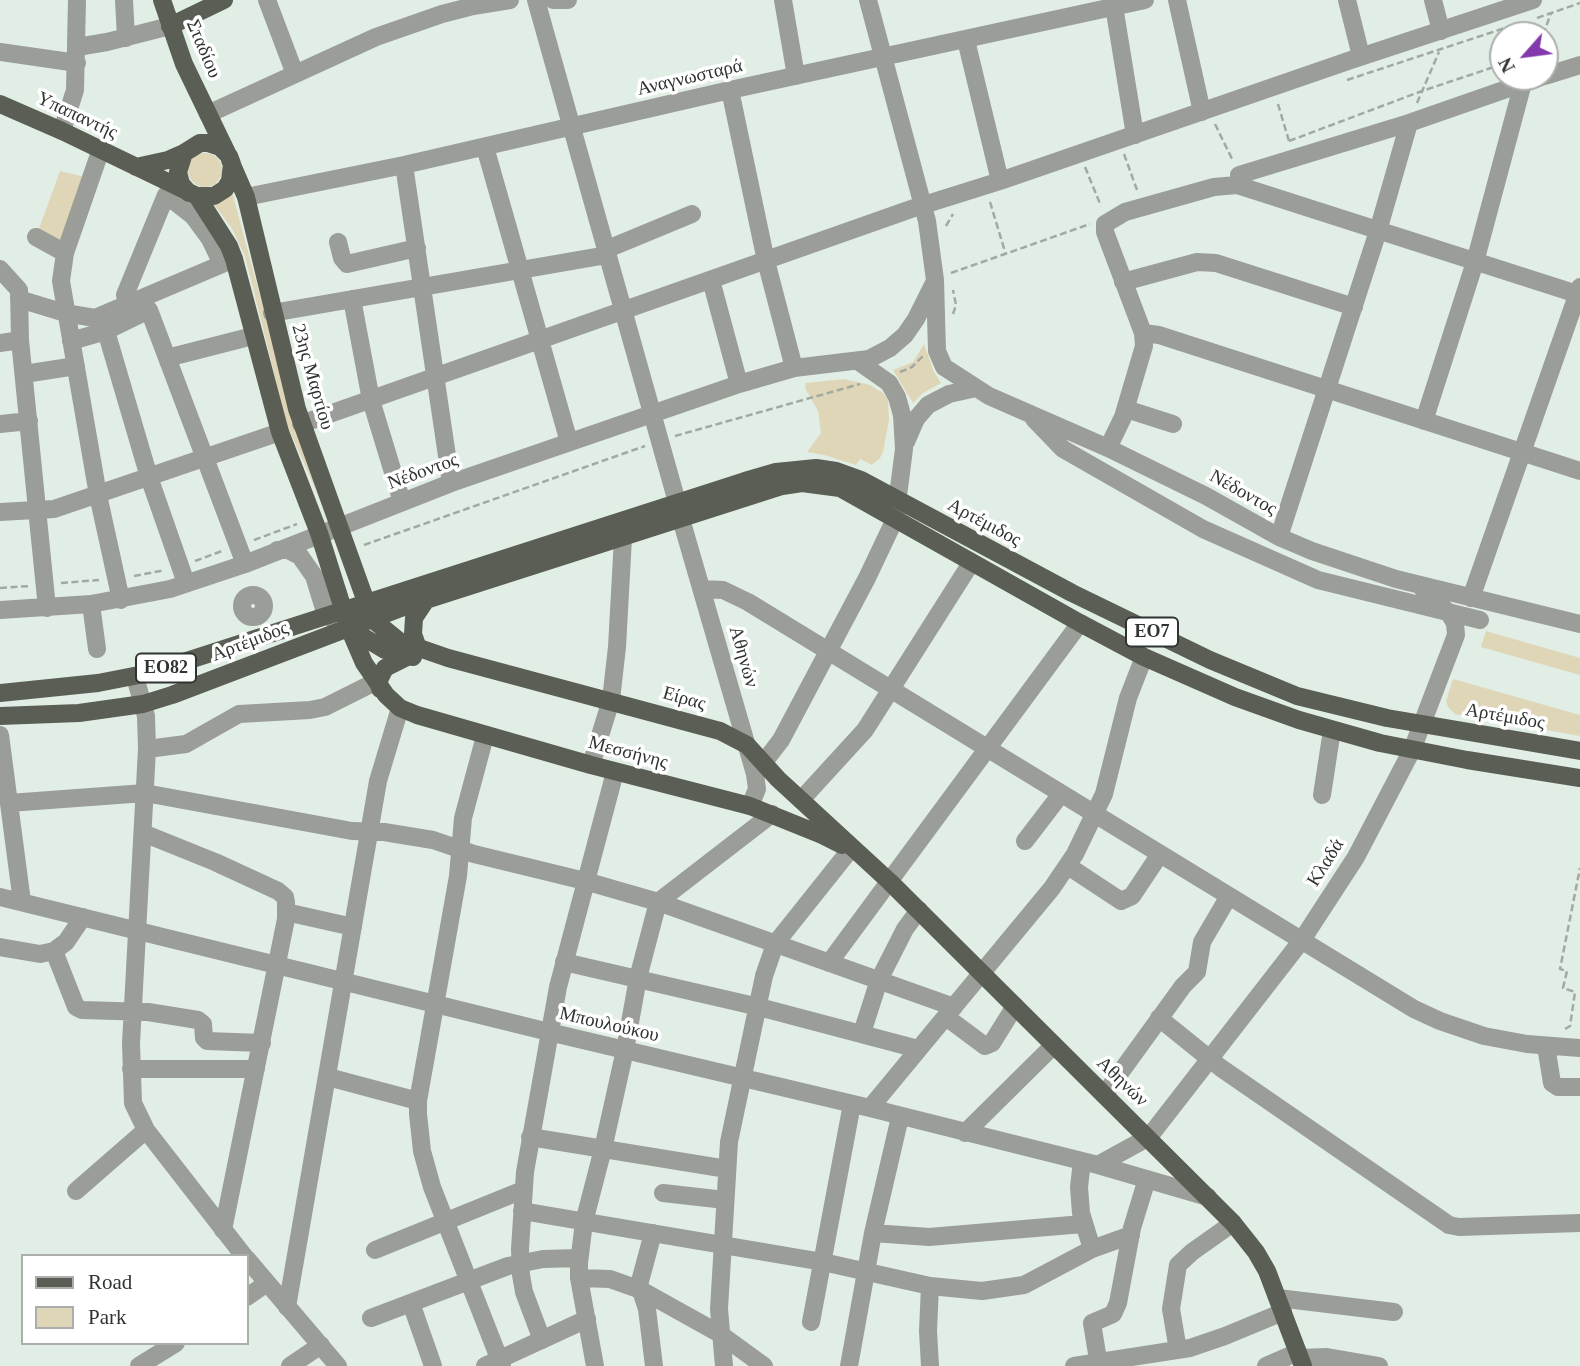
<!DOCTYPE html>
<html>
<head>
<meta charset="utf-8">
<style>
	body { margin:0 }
	#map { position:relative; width:1580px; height:1366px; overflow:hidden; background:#e1eee5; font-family:Georgia,serif }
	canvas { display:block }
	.legend { position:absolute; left:21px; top:1254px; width:228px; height:91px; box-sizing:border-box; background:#fff; border:2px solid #acaead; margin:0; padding:9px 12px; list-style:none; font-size:21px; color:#2f3431 }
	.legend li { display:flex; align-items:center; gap:14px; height:35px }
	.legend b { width:35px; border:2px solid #acaead }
	.north { position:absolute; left:1489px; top:21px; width:70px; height:70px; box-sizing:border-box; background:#fff; border:2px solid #acaead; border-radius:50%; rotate:242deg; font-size:19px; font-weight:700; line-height:28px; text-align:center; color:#2f3431 }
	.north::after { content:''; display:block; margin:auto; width:24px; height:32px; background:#8139ab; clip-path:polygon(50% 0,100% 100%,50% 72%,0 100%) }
</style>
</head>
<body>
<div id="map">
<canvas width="1580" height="1366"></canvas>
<ul class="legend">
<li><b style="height:9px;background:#5a5e55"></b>Road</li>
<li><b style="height:19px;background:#dfd6b8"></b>Park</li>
</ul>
<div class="north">N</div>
</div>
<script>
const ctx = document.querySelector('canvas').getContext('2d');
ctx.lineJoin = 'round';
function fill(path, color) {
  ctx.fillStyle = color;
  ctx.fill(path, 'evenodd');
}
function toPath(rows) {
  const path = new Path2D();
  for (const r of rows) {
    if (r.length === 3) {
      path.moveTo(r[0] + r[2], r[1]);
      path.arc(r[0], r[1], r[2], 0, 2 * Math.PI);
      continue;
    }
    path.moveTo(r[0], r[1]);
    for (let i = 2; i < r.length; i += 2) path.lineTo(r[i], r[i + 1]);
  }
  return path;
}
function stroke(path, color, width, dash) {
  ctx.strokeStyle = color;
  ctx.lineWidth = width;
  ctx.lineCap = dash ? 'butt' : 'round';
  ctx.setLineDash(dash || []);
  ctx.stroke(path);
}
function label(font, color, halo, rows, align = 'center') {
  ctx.font = font + ' Georgia,serif';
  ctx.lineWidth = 7;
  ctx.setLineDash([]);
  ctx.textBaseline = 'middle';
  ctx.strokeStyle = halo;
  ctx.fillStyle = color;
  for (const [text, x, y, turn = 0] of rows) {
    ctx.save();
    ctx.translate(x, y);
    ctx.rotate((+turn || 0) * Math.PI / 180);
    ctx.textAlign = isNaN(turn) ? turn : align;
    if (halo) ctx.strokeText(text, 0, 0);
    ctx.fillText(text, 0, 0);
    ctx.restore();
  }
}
fill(toPath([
	[205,170,17],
	[60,171,89,178,65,253,36,237],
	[232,192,286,393,322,496,319,497,287,425,245,256,231,227,212,202],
	[924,344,934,372,941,383,923,393,913,403,893,370,913,362],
	[844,379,870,385,883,393,888,400,889,420,883,452,880,458,872,465,860,459,856,465,824,455,807,452,821,433,818,411,805,388,806,383],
	[1486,631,1580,658,1580,675,1481,647],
	[1453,679,1580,715,1580,736,1455,714,1448,707,1446,701]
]), '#dfd6b8');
stroke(toPath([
	[1537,18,1580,3],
	[1543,35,1551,13],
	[1347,80,1514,25],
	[1417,103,1439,52],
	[1278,104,1289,141],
	[1215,124,1233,161],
	[1289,141,1422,91,1503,64],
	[1124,154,1137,190],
	[1085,167,1101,206],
	[990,202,1006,255],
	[946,226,953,214],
	[951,273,1090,224],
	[953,314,956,305,953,290],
	[900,372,912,367,923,356],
	[675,436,860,384],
	[254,540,297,524],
	[364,545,645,446],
	[195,561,222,551],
	[134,576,165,570],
	[61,583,99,580],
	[0,588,30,586],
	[1565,1029,1570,1026,1575,992,1563,988,1567,971,1560,969,1580,868]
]), '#a0aaa3', 2.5, [7, 3.5]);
stroke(toPath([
	[124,0,126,38],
	[267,0,295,74],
	[536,0,677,502],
	[553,0,568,0],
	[783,0,796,76],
	[868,0,927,221,935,280,937,351,944,367,989,396,1108,448,1206,496,1279,537,1312,551,1396,579,1580,624],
	[1113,0,1135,135],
	[1177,0,1202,112],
	[1347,0,1361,56],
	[1433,0,1441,31],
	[966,40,1000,181],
	[77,47,107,42,170,26],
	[0,52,77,63],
	[1545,76,1580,65],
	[730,90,766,261,794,368],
	[208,114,376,37,442,14,473,6,510,0],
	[62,131,75,90,77,0],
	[485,147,569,442],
	[101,149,65,253,61,281,98,495,121,600],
	[404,165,451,483],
	[1239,175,1409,123,1541,77],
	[246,197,404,165,730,90,1145,0],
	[36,237,65,253],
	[338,242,342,258,347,264,417,248],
	[605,250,692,214],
	[0,269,19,290,20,340,47,608],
	[711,280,739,384],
	[1123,282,1197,262,1216,263,1354,307],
	[19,299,65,313,95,318,234,259],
	[352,299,371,400,402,502],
	[131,312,125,295,166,195,193,216,210,239,222,264],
	[272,313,607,255],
	[106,331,149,477,186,583],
	[1143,333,1159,335,1580,471],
	[71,341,106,331,149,310,245,564],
	[0,343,20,340],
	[167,358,253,336],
	[24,374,76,366],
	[1126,409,1173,424],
	[1034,419,1063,449,1203,529,1318,580,1480,620],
	[1424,421,1475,262,1523,83],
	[0,424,29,421],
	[301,424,914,208,1000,181,1351,60,1533,0],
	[906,442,916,419,928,405,949,394,976,388],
	[1108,448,1123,417,1144,346,1143,333,1105,232,1105,224,1125,212,1214,187,1237,185,1580,295],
	[0,512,54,509,280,432],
	[681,519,755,774,757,789,750,806],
	[1279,537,1378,231,1409,123],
	[277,550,288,550,300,556,314,576,326,615,340,623],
	[702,589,723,590,748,602,1414,1009,1440,1021,1484,1036,1527,1044,1580,1048],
	[253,606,11],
	[1471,598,1580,287],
	[91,604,97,649],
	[0,610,91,604,170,589,245,564,451,483,739,384,794,368,869,359,890,348,905,335,916,319,934,283],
	[135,677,146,716,147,749,131,1043,133,1103,146,1130,244,1256],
	[0,735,22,902],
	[485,736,463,818,458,876,418,1101,418,1114,422,1151,432,1187,502,1366],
	[147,749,186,744,239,714,310,710,325,707,375,682],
	[764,762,781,740,867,578,895,519,904,449,902,415,897,397,889,383,859,362],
	[591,765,611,700,617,647,623,538],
	[1322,795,1332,730],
	[801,800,865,730,971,563],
	[9,803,145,793,352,831,384,832,433,840,474,854,585,881,658,902,954,1007],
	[143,833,215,862,278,891,285,897,286,902,286,919,223,1230],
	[1025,841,1061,794],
	[1068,866,1121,901,1132,896,1160,854],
	[0,897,549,1032,870,1108,1098,1165,1208,1197],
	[286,912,353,927],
	[0,947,40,954,54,951,66,942,83,917],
	[54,951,76,1007,82,1010,148,1012,198,1020,203,1024,204,1038,207,1041,262,1043],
	[564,962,759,1007,918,1049],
	[829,963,1080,623],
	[946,1017,985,1046,992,1043,1015,1006],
	[1159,1018,1221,1068,1449,1225,1459,1227,1580,1223],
	[862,1033,879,980,905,929,919,910],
	[1546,1046,1552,1083,1558,1087,1580,1087],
	[131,1069,256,1069],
	[328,1077,418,1101],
	[1104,1095,1183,986,1197,972,1202,942,1229,896],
	[870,1108,1052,888,1075,854,1104,794,1128,698,1144,657],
	[965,1133,1054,1045],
	[530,1137,727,1169],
	[1082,1161,1079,1187,1081,1213,1092,1249],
	[1098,1165,1149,1137,1302,940,1356,857,1412,750,1456,635,1455,623,1449,613,1422,588],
	[76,1191,146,1130],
	[663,1193,725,1200],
	[522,1211,823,1262,930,1286,982,1291,1024,1285,1092,1249,1131,1235],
	[653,1233,639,1285,647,1309,654,1366],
	[873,1233,929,1237,1083,1224],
	[375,1250,523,1190],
	[247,1259,338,1366],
	[579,1278,610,1279,641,1290,720,1334,764,1366],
	[247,1297,267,1283],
	[1278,1298,1394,1312],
	[411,1303,433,1366],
	[287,1307,378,781,400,708],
	[371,1318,508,1266,543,1259,579,1258],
	[811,1322,852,1104],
	[542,1340,524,1292,521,1275,520,1249,525,1172,558,987,615,772],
	[1178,1350,1171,1309,1178,1265,1192,1252,1233,1223],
	[1300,1358,1327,1357,1379,1366],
	[139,1366,176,1343],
	[290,1366,321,1345],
	[485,1366,587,1319],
	[595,1366,579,1278,579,1263,584,1222,603,1149,625,1050,638,978,658,902,772,814],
	[724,1366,719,1309,729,1142,764,976,775,944,850,850],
	[849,1366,873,1233,900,1117],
	[930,1366,928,1331,930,1286],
	[1074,1366,1190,1348,1225,1336,1283,1312],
	[1099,1366,1092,1323,1113,1314,1118,1303,1132,1228,1147,1179],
	[1266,1366,1298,1352]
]), '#9b9d98', 18);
stroke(toPath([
	[162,0,184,64,227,153],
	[170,26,224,0],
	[0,104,62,131,197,196,214,196,225,189,230,181,232,164,229,156,220,147,208,143,200,143,184,153,178,172,181,184,189,193],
	[230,160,246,197,297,409,370,613],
	[136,167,168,160,184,153],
	[197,196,229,246,234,259,280,432,319,533,349,628,364,663,386,695,400,708,417,715,591,765,750,806,822,835,842,845],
	[372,619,399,641,448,658,720,731,747,745,778,779,890,882,1233,1223,1256,1252,1267,1271,1303,1366],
	[350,629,385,650,413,657],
	[418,648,413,634,414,618,426,600],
	[380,689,379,680,385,668,409,656],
	[0,693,98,683,149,673,745,481,776,472,816,468,836,471,861,480,1072,593,1210,660,1297,696,1387,718,1580,751],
	[0,716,79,713,143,704,172,695,398,609,782,486,802,483,840,488,1080,623,1144,657,1235,697,1299,720,1380,743,1467,760,1580,778]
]), '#5a5e55', 18);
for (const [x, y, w] of [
	[1152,632,52],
	[166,668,60]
]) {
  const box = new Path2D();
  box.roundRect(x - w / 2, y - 14.5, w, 29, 5);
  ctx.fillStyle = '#fff';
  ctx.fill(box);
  stroke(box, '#2f3431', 2);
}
label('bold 18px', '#2f3431', null, [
	["ΕΟ7",1152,632],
	["ΕΟ82",166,668]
]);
label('19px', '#2f3431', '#fff', [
	["Σταδίου",203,49,67],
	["Αναγνωσταρά",690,78,-13],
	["Υπαπαντής",77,116,25],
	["23ης Μαρτίου",312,377,74],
	["Νέδοντος",423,472,-20],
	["Νέδοντος",1243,493,29],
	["Αρτέμιδος",984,523,28],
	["Αρτέμιδος",250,642,-21],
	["Αθηνών",743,657,74],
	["Είρας",684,699,16],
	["Αρτέμιδος",1505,717,10],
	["Μεσσήνης",628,753,15],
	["Κλαδά",1326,863,-58],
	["Μπουλούκου",609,1025,13],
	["Αθηνών",1122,1082,44]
]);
</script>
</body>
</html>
